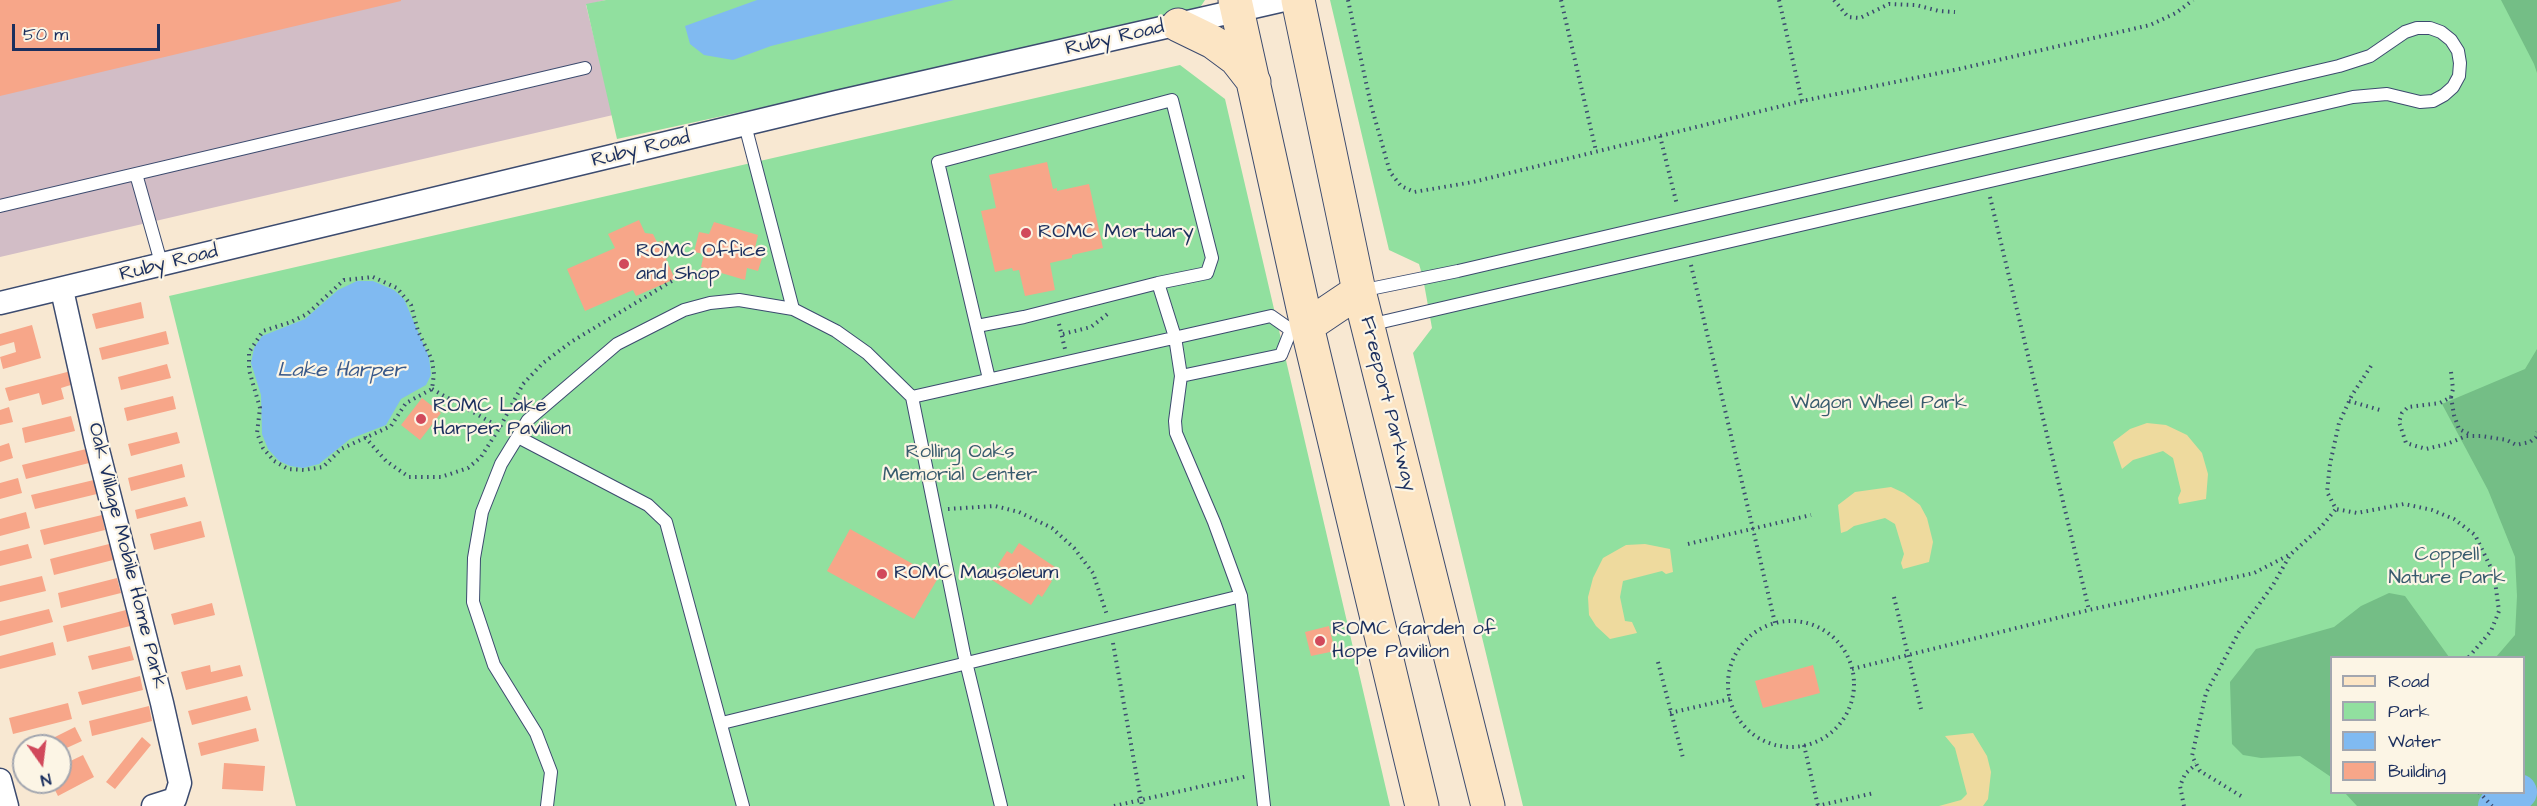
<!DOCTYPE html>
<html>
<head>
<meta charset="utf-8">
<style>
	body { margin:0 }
	#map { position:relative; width:2537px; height:806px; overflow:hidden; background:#f8e8d2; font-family:"Architects Daughter",sans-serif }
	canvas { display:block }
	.legend { position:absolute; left:2330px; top:656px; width:195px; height:138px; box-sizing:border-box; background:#fcf5e5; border:2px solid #a2a6af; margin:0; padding:8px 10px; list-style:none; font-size:18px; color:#1b2f5e }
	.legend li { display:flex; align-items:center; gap:12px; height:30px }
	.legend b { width:30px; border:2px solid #a2a6af }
	.north { position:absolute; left:12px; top:734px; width:60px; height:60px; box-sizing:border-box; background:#fcf5e5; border:2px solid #a2a6af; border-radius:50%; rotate:166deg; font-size:16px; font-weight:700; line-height:24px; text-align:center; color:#1b2f5e }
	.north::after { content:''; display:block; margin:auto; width:21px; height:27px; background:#d1495b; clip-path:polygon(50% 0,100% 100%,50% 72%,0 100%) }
	.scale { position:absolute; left:12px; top:24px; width:148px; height:27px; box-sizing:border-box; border:3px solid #1b2f5e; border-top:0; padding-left:8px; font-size:18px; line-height:21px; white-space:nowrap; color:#1b2f5e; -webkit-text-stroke:4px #fcf5e5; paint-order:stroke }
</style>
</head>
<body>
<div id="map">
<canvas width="2537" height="806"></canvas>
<ul class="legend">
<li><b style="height:8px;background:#fce5c4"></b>Road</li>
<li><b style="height:16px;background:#91e09f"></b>Park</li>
<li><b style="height:16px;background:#80baf1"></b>Water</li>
<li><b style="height:16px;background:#f7a689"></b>Building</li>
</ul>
<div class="north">N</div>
<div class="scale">50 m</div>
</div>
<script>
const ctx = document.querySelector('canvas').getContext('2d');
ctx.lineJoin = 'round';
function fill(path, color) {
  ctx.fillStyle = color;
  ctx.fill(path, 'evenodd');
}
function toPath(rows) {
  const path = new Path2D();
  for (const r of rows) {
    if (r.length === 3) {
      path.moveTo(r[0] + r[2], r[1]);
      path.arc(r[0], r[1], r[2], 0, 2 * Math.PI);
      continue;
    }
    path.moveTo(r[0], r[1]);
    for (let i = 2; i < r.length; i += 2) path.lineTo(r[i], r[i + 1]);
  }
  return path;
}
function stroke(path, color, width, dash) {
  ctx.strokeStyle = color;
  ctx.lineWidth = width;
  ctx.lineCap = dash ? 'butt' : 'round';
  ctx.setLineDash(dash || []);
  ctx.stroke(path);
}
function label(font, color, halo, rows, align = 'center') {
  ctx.font = font + ' "Architects Daughter",sans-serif';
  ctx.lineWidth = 4.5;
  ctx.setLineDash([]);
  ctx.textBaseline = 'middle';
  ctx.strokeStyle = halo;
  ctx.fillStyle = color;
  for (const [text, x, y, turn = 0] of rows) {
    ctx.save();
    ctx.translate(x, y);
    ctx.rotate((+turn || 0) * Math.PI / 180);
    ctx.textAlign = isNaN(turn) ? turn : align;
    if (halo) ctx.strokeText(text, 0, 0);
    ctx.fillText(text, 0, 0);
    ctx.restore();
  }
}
fill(toPath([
	[0,0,606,0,586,5,613,115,0,257]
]), '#d2bdc6');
fill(toPath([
	[606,0,1205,0,1199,9,1141,25,617,139,586,4],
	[1330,0,2537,0,2537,806,1523,806,1413,353,1432,328,1423,278,1419,264,1389,250],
	[2332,658,2524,658,2524,792,2332,792],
	[1180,65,1225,99,1390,806,296,806,169,296]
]), '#91e09f');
fill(toPath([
	[2501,0,2537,0,2537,73,2534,64],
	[2537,349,2537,806,2357,806,2345,793,2524,792,2524,658,2496,657,2515,635,2517,596,2515,557,2488,490,2442,404,2525,369],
	[2389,593,2405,596,2449,657,2332,658,2331,777,2300,756,2261,758,2243,755,2232,744,2230,682,2256,649,2334,627,2361,606]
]), '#74be86');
fill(toPath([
	[2147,423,2166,425,2187,435,2202,453,2208,474,2206,499,2179,504,2178,498,2181,491,2173,458,2163,451,2133,460,2122,469,2113,442,2130,429],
	[1891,487,1904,493,1920,505,1927,518,1933,542,1929,562,1903,569,1901,563,1904,554,1895,524,1885,518,1854,526,1847,531,1841,533,1838,505,1855,492],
	[1645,544,1670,549,1673,572,1666,574,1662,571,1623,581,1620,597,1625,621,1632,622,1637,633,1610,639,1596,626,1589,615,1588,597,1593,578,1603,558,1626,545],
	[1973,733,1987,756,1991,772,1988,799,1983,806,1939,806,1961,800,1967,794,1955,748,1945,736]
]), '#eeda9e');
fill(toPath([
	[757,0,954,0,771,46,733,60,704,55,690,44,685,26],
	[357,281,373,281,394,290,404,299,429,357,431,375,426,385,401,399,386,425,350,439,319,464,303,468,290,466,279,461,268,449,262,434,261,395,251,363,254,348,262,336,305,319,338,290]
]), '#80baf1');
stroke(toPath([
	[2496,806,2519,792]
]), '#80baf1', 36);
fill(toPath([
	[0,0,401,0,401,1,0,96],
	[1047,162,1053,189,1057,188,1057,191,1089,184,1103,248,1072,255,1072,258,1050,263,1055,290,1025,296,1019,270,1013,271,1012,268,995,272,981,211,996,208,989,175],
	[639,220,645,233,653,234,657,242,663,241,669,256,666,259,675,279,636,296,633,290,585,311,567,269,615,248,608,234],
	[714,222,758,235,755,248,764,252,758,271,747,268,745,280,701,267,704,254,694,252,699,232,709,234],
	[141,302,144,318,96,329,92,314],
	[32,325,41,358,3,369,0,357,16,352,14,342,0,346,0,334],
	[166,331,169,344,102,360,99,348],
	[167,364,171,378,121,390,118,377],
	[71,371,74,384,61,388,64,399,42,405,39,393,9,401,5,388],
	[173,396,176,409,127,421,124,408],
	[422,398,441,413,420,440,401,425],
	[9,407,13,422,0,425,0,410],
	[71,416,75,431,25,443,22,428],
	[177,432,180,443,131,456,128,444],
	[9,443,13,458,0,462,0,446],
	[90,448,93,462,26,479,22,465],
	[182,464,185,477,131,491,128,478],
	[18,478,22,493,0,499,0,483],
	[98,479,101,493,35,509,31,495],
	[185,497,188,506,137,519,135,510],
	[26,512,30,528,0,536,0,519],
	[102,515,105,530,44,545,40,530],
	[201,521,205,537,154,550,150,534],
	[850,529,938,578,914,619,827,571],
	[113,543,117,559,54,575,50,559],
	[1019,543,1055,567,1048,578,1052,581,1042,597,1038,594,1031,605,992,580,1001,567,998,565,1007,551,1012,554],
	[28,544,32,558,0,566,0,551],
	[42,576,46,591,0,602,0,586],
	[117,578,121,593,61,608,58,593],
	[212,603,215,615,174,625,171,614],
	[49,609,53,622,0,636,0,621],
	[130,609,134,625,67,642,63,626],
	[1329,626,1335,651,1311,656,1305,632],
	[53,642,56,655,0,669,0,656],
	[130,646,134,660,92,670,88,656],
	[210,665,211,672,240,665,243,676,186,690,181,672],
	[1813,665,1820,693,1763,708,1755,681],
	[140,676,143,690,82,705,78,692],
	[247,696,251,710,192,725,188,711],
	[68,703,72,719,13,734,9,718],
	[149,706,152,721,92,736,89,721],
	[75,727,82,741,60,751,60,746,37,746],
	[256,728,259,741,201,756,198,743],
	[142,737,151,745,115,789,106,782],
	[24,752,24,769,20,771,13,758],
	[83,755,94,777,58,796,51,782,60,782,60,766],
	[224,763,265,766,263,791,222,789]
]), '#f7a689');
const service = toPath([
	[745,125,793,309,836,331,867,353,912,397],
	[136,174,162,266],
	[0,206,585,68],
	[1360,291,1458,271,2339,66,2370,56,2405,32,2417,28,2430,28,2441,32,2451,40,2458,51,2460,63,2459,76,2453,87,2444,95,2433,101,2420,102,2387,94,2353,97,1369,325],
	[977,326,1024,317,1158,283],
	[1181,376,1281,355,1291,330],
	[989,379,938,162,1172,100,1212,258,1207,273,1158,283,1175,337,1181,376,1175,421,1176,433,1214,522,1241,596,1264,806],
	[518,437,648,505,666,522,743,806],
	[722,723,1241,596],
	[547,806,551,772,536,733,494,665,473,602,474,558,482,512,501,464,528,420,617,344,684,310,710,303,739,300,793,309],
	[1001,806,964,654,912,397,1271,316,1291,330,1306,326]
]);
const minor = toPath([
	[62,290,96,442,162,703,180,783,175,799,153,806],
	[0,303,837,102,1284,0],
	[0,780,7,806]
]);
const secondary = toPath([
	[1235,0,1307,326,1422,806],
	[1298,0,1359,291,1488,806],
	[1178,25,1213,42,1236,59,1254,82],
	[1307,326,1359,291]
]);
stroke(service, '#3c4b6f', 14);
stroke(minor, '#3c4b6f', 25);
stroke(secondary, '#3c4b6f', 35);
stroke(toPath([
	[1348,0,1371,105,1390,172,1401,186,1414,192,1473,182,1802,101,1959,69,2150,25,2176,13,2193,0],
	[1561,0,1596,151],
	[1779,0,1802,101],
	[1834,0,1848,17,1860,18,1889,4,1916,5,1939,11,1955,12],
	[1660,136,1677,205],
	[1990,197,2089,610],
	[1691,265,1775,623],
	[373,277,397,288,411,305,418,331,432,360,434,374,432,389,406,403,391,426,341,449,323,467,304,470,288,469,274,461,263,448,257,433,260,408,249,370,249,352,263,331,291,322,307,314,344,280,373,277],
	[1059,324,1065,349],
	[1063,334,1091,327,1110,312],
	[2371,366,2352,395,2339,423,2330,464,2327,492,2336,509,2357,513,2404,504,2432,510,2454,519,2475,535,2494,574,2499,611,2491,631,2468,658],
	[2451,372,2453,389,2451,397,2440,403,2408,407,2402,413,2399,422,2406,443,2426,449,2447,444,2466,436,2481,436,2507,440,2516,445,2530,442,2536,437,2537,432],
	[432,389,501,428],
	[2451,397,2454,415,2459,429,2471,435],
	[2349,401,2380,410],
	[365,437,386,461,409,477,441,477,468,468,481,457,500,427,523,384,543,363,571,342,690,270],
	[948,509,995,506,1019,512,1052,528,1074,548,1093,573,1107,615],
	[1688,544,1811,515],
	[1894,597,1921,709],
	[1791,684,63],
	[1113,643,1142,806],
	[1658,662,1683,758],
	[1852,669,2089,610,2254,573,2291,554,2321,527,2336,509],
	[1670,713,1730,699],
	[1804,745,1818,806],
	[2479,792,2492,806],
	[2241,796,2200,771,2192,756,2206,693,2239,632,2273,585,2290,555],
	[1114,806,1248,776],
	[1817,806,1874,793],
	[2184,806,2180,786,2185,774,2196,764]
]), '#3c4b6f', 4, [1.5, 4.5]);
stroke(service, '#fff', 12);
stroke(minor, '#fff', 22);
stroke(secondary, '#fce5c4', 33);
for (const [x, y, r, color] of [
	[1026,233,6,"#d1495b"],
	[624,264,6,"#d1495b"],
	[421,419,6,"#d1495b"],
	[882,574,6,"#d1495b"],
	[1320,641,6,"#d1495b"]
]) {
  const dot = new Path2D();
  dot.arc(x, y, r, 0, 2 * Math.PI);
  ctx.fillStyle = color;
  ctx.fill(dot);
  stroke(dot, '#fcf5e5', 2);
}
label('20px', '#1b2f5e', '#fcf5e5', [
	["Ruby Road",1115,39,-13],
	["Ruby Road",641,150,-14],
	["Ruby Road",169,264,-14],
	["Freeport Parkway",1387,404,76],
	["Oak Village Mobile Home Park",126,556,76]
]);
label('20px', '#1b2f5e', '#fcf5e5', [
	["ROMC Mortuary",1038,233],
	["ROMC Office",636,252],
	["and Shop",636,275],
	["ROMC Lake",433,407],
	["Harper Pavilion",433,430],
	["ROMC Mausoleum",894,574],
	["ROMC Garden of",1332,630],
	["Hope Pavilion",1332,653]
], 'left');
label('20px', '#385b6e', '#fcf5e5', [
	["Wagon Wheel Park",1879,404],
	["Rolling Oaks",960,453],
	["Memorial Center",960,476],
	["Coppell",2447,556],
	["Nature Park",2447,579]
]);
label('italic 21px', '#39598a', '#fcf5e5', [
	["Lake Harper",341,372]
]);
</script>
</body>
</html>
